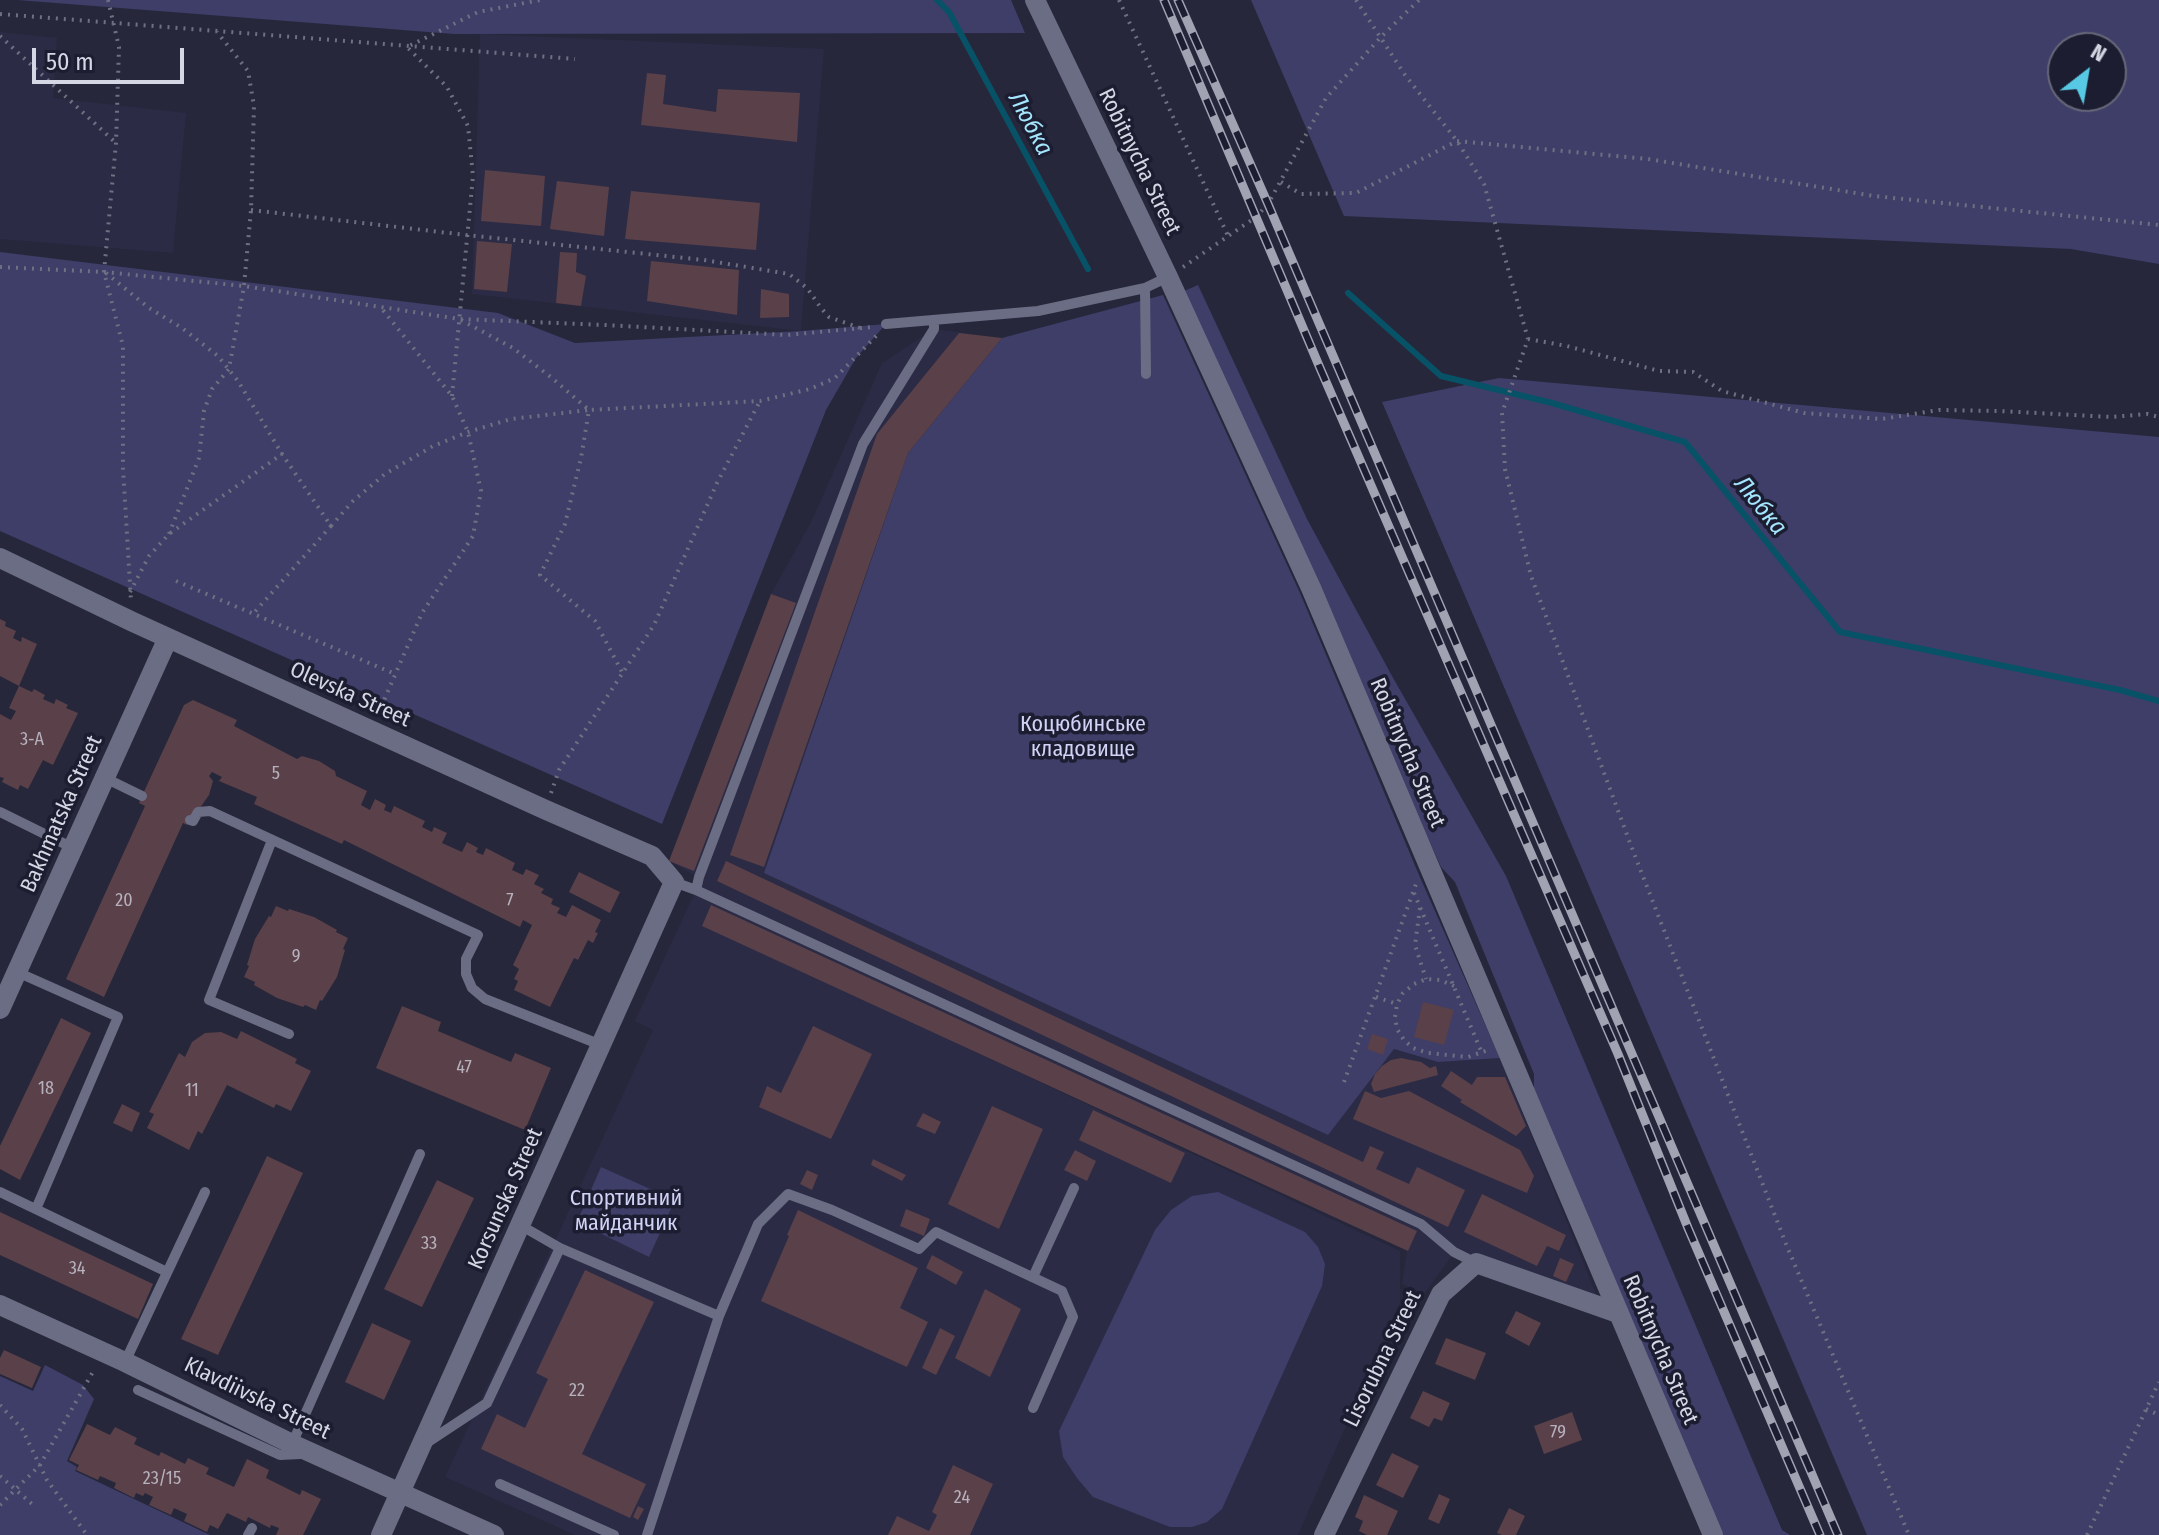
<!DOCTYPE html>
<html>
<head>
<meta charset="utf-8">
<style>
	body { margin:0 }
	#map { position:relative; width:2159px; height:1535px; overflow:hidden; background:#26273b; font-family:"Fira Sans Condensed",sans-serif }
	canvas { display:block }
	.north { position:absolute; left:2047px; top:32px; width:80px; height:80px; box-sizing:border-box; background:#1c1d30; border:2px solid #666778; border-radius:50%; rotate:31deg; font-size:22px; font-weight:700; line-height:32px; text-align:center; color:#d5d7e4 }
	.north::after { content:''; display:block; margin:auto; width:28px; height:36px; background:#58c9e4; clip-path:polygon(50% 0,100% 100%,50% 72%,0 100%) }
	.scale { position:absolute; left:32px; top:48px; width:152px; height:36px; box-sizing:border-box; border:4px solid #d5d7e4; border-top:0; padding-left:10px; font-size:24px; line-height:28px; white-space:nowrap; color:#d5d7e4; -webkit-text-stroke:6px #1c1d30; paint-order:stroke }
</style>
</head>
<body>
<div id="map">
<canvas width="2159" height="1535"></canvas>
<div class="north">N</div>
<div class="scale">50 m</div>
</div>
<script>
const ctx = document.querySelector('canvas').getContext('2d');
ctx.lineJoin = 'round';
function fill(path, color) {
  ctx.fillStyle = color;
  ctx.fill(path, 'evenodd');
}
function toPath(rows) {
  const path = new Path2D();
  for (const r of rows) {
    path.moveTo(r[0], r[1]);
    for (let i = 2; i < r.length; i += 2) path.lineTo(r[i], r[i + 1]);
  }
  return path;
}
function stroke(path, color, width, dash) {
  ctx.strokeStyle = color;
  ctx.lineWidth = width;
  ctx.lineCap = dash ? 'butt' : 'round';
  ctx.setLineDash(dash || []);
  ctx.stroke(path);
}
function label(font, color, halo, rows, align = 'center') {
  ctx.font = font + ' "Fira Sans Condensed",sans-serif';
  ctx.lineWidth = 7;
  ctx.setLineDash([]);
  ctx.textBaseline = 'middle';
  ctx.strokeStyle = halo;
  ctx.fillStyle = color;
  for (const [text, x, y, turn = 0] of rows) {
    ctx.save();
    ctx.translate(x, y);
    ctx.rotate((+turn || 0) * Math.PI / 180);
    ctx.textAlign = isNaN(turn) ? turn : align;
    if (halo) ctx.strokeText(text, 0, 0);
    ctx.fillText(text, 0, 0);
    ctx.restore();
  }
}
fill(toPath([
	[0,32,57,38,53,98,186,113,173,253,0,239],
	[480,34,824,49,801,331,472,294],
	[934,329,1002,338,908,453,1394,1049,1438,1062,1500,1058,1597,1296,1455,1252,1424,1294,1402,1284,1407,1251,956,1043,1400,1251,1400,1303,1298,1535,575,1535,445,1477,653,1030,635,1021,696,890,699,878,669,861,771,594,813,518,882,363]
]), '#2b2b46');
fill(toPath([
	[17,0,1011,0,1025,33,454,34],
	[1251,0,2159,0,2159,264,2071,249,1344,216],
	[2063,48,2111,48,2111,96,2063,96],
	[0,252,498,313,575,343,801,331,886,324,856,358,826,410,662,824,0,531],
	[1198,285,1307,519,1392,676,1506,876,1782,1530,1790,1535,1719,1535,1534,1093,1534,1074,1455,882,1441,867,1182,292],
	[1163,295,1300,593,1419,875,1500,1058,1438,1062,1394,1049,1328,1135,764,873,908,453,1002,338],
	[1499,378,2159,437,2159,1535,1867,1535,1382,402],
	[601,1167,675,1200,649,1257,577,1222],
	[1218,1192,1305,1232,1318,1247,1325,1264,1322,1286,1222,1509,1207,1522,1192,1527,1170,1527,1093,1497,1077,1478,1063,1457,1059,1431,1155,1230,1171,1210,1192,1196],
	[45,1365,83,1385,94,1399,67,1461,77,1467,75,1471,210,1535,0,1535,0,1376,33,1391]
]), '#3e3e69');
stroke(toPath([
	[937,0,949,12,1088,269],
	[1348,293,1441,376,1552,403,1685,442,1840,632,2120,690,2159,701]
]), '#085267', 6);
fill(toPath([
	[647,73,666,75,663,104,716,112,718,89,800,93,797,142,641,125],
	[485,170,545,176,541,226,481,221],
	[557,181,609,187,604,236,550,229],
	[631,191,760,203,756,250,625,239],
	[477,241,512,244,507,292,474,289],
	[560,252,577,253,576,272,586,276,581,306,556,303],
	[651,261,739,270,737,315,647,301],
	[761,289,789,294,789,317,760,318],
	[959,333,1002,338,908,453,764,867,730,855,877,434],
	[771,594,796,603,694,871,669,861],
	[0,619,6,622,5,626,16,631,13,638,21,642,22,637,37,644,19,686,0,676],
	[19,686,32,692,34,689,45,695,43,699,54,704,56,699,68,705,66,708,78,713,53,765,43,760,28,789,20,785,18,790,2,782,4,778,0,777,0,714,11,720,16,711,9,708],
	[193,700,237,720,234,726,297,759,302,756,319,761,335,771,336,776,367,791,361,805,370,810,375,799,386,805,384,810,391,813,394,806,425,821,422,827,432,832,434,827,447,833,442,843,462,852,467,842,478,848,476,852,483,855,486,848,515,863,512,870,523,875,526,869,539,875,534,884,544,889,541,893,553,899,551,904,560,908,557,913,566,917,572,905,601,920,595,932,598,933,593,943,588,940,578,960,574,958,550,1007,514,990,518,981,514,979,519,969,513,965,532,925,523,920,520,927,344,840,342,844,254,804,257,797,219,781,222,777,212,772,209,776,213,781,209,795,200,808,196,808,187,825,183,823,104,997,66,979,145,806,139,803,142,796,184,705],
	[726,861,1363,1162,1370,1146,1384,1152,1376,1169,1409,1184,1417,1167,1465,1190,1448,1227,717,881],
	[579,872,620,892,610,913,569,892],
	[711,905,1417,1231,1408,1251,702,926],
	[276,906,288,911,289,909,314,917,337,930,336,932,348,938,343,949,345,950,337,977,322,1001,320,1000,316,1010,305,1005,303,1007,277,998,254,985,255,982,244,977,249,966,247,965,255,939,269,916,271,917],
	[1423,1002,1454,1010,1444,1045,1414,1037],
	[402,1006,441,1022,438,1031,511,1062,515,1053,551,1068,525,1130,376,1068],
	[61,1018,91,1033,20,1180,0,1169,0,1146],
	[813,1026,872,1054,831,1139,759,1107,767,1086,781,1093],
	[241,1031,297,1059,295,1063,311,1071,291,1111,276,1104,274,1108,227,1085,202,1134,198,1131,189,1150,147,1128,154,1114,149,1112,179,1053,185,1057,192,1042,205,1033,221,1032,237,1039],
	[1372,1034,1388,1039,1383,1055,1367,1049],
	[1401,1058,1421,1062,1430,1068,1436,1066,1438,1075,1374,1092,1371,1084,1375,1074,1382,1066,1391,1060],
	[1451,1071,1472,1085,1477,1077,1505,1077,1526,1126,1516,1136,1460,1102,1462,1100,1441,1086],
	[1365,1091,1381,1098,1409,1091,1520,1150,1534,1176,1527,1193,1353,1119],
	[122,1104,140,1113,132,1132,113,1123],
	[992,1106,1043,1129,999,1229,948,1204],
	[1093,1110,1185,1153,1171,1183,1079,1140],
	[923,1113,941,1122,935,1134,916,1126],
	[1075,1150,1096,1161,1087,1181,1064,1170],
	[267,1156,303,1173,218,1355,181,1339],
	[873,1159,906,1175,902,1181,871,1165],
	[807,1170,818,1175,812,1190,800,1184],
	[437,1180,474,1198,422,1307,384,1289],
	[1482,1194,1566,1235,1559,1251,1547,1246,1537,1266,1464,1232],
	[906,1209,930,1219,924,1236,900,1226],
	[798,1210,918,1268,900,1308,928,1322,907,1367,761,1301,789,1236,787,1235],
	[0,1212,153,1284,138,1319,0,1255],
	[932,1255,963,1272,956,1285,926,1268],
	[1560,1258,1574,1264,1566,1282,1553,1276],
	[585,1270,654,1302,582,1454,646,1484,630,1518,481,1449,497,1414,525,1428,548,1379,536,1373],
	[985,1289,1021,1309,990,1377,955,1358],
	[1516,1311,1541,1323,1529,1346,1505,1333],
	[372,1323,411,1341,384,1400,345,1382],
	[940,1328,955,1336,936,1375,922,1368],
	[1446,1338,1486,1353,1475,1380,1435,1364],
	[4,1350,41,1367,32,1388,0,1374,0,1358],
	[1423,1391,1450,1403,1442,1421,1434,1418,1429,1427,1410,1418],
	[1572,1412,1582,1440,1544,1454,1534,1426],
	[87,1424,110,1435,115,1427,137,1438,134,1444,159,1456,161,1452,185,1464,188,1458,209,1468,206,1474,234,1487,247,1459,269,1470,266,1478,300,1495,302,1490,321,1499,303,1535,276,1535,279,1528,271,1525,270,1528,248,1517,246,1522,227,1513,218,1529,210,1525,207,1532,184,1521,187,1514,174,1508,171,1515,149,1505,153,1497,145,1493,143,1496,136,1493,134,1498,114,1488,116,1483,100,1476,98,1480,76,1470,79,1465,69,1460],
	[1392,1453,1419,1466,1403,1498,1376,1485],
	[953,1465,993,1484,970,1535,888,1535,897,1516,929,1531,937,1515,932,1512],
	[1439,1494,1450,1499,1439,1524,1428,1519],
	[1364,1495,1398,1511,1387,1535,1367,1535,1359,1531,1363,1521,1355,1517],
	[638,1506,644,1509,638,1520,633,1517],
	[1509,1508,1525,1516,1516,1535,1502,1535,1497,1533]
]), '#5a4048');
stroke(toPath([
	[108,0,119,47,116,143,104,272,123,346,123,468,131,601],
	[1119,0,1228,236],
	[1356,0,1405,75,1457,141,1484,184,1528,339,1502,413,1505,469,1531,576,1630,843,1786,1244,1909,1535],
	[0,14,575,59],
	[0,36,116,143],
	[1281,182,1301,194,1356,193,1457,141,1648,159,1874,196,2159,225],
	[251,210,466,235,704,260,789,274,807,288,821,308,829,317,860,328],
	[0,267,104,272,244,286,459,319,605,325,787,335,872,327],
	[1183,267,1256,217,1268,204,1326,98,1380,38,1419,0],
	[106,273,149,308,182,328,218,356,238,381,282,454],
	[461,320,513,348,552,378,589,410,760,401,810,389,835,378,877,335],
	[1528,339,1567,346,1659,371,1693,372,1722,391,1804,413,1881,419,1939,410,2000,411,2111,417,2147,414,2159,417],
	[452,396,473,176,468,126,447,87,407,47,478,12,540,0],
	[331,526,353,501,385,474,433,446,468,432,511,419,589,410,581,458,565,524,540,575,595,621,622,672],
	[169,534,199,458,204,411,212,389,229,369,244,286,251,210,254,106,248,71,217,32],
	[176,581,395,674],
	[130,592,149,556,169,534,282,454,331,526,252,615],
	[378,714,422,613,473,536,481,491,468,432,452,396,382,309],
	[551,793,559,770,654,625,717,483,760,401],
	[1414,893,1482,1053],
	[1420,908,1415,945,1426,979],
	[1454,986,1440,980,1426,979,1414,984,1403,993,1397,1004,1395,1017,1397,1029,1404,1040,1413,1048,1428,1053,1468,1057,1488,1050],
	[1376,997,1397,1004],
	[1344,1082,1416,884],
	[0,1405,22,1429,47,1480,87,1535],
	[2146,1409,2159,1415],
	[0,1476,32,1504],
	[0,1505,40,1465,94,1370],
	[2087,1535,2159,1382]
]), '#6f7081', 4, [2, 6]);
stroke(toPath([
	[1145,288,1146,374],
	[886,324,1038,311,1145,288,1168,277],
	[105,778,142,796],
	[0,812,73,848],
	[190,820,193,821,198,812,210,811,478,935,466,959,466,974,472,988,485,999,601,1045],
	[272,840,209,1000,289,1034],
	[674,882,696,890,1421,1224,1454,1252,1476,1263],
	[696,890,699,877,863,444,934,329,934,320],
	[17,972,118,1017,36,1209],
	[0,1192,167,1272],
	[520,1225,560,1248,719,1316,758,1224,788,1194,832,1210,919,1249,936,1232,1062,1291,1073,1317,1033,1408],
	[1033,1277,1074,1188],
	[125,1362,205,1192],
	[138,1390,280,1455,301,1454],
	[428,1442,487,1403,560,1248],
	[292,1444,420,1154],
	[500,1484,614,1535],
	[248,1535,252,1528],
	[647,1535,719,1316]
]), '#6b6d84', 10);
stroke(toPath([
	[0,558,133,622,546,810,652,856,674,882,381,1535],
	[0,1009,168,638],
	[0,1305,125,1362,292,1444,494,1535],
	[1324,1535,1441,1294,1476,1263,1618,1313]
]), '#6b6d84', 20);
stroke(toPath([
	[1035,0,1168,277,1311,588,1713,1535]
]), '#6b6d84', 20);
const rail = toPath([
	[1164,0,1320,368,1618,1054,1688,1228,1820,1535],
	[1178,0,1268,204,1838,1535]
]);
stroke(rail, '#a1a3b2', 9);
stroke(rail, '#1c1d30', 6, [18]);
label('18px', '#b6b1bd', null, [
	["3-А",32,740],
	["5",276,774],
	["20",124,901],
	["7",510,901],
	["9",296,957],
	["47",464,1068],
	["18",46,1089],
	["11",192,1091],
	["33",429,1244],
	["34",77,1269],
	["22",577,1391],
	["79",1558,1433],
	["23/15",162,1479],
	["24",962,1498]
]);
label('22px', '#d5d7e4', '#1c1d30', [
	["Robitnycha Street",1139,162,64],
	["Olevska Street",350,695,24],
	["Robitnycha Street",1407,753,67],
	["Bakhmatska Street",62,814,-66],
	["Korsunska Street",506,1199,-66],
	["Robitnycha Street",1660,1350,67],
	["Lisorubna Street",1383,1359,-64],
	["Klavdiivska Street",257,1399,26]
]);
label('22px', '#d0d2f6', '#1c1d30', [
	["Коцюбинське",1083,725],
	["кладовище",1083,750],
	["Спортивний",626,1199],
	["майданчик",626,1224]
]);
label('italic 24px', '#a5e6ff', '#1c1d30', [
	["Любка",1030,124,62],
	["Любка",1760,506,51]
]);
</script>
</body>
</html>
